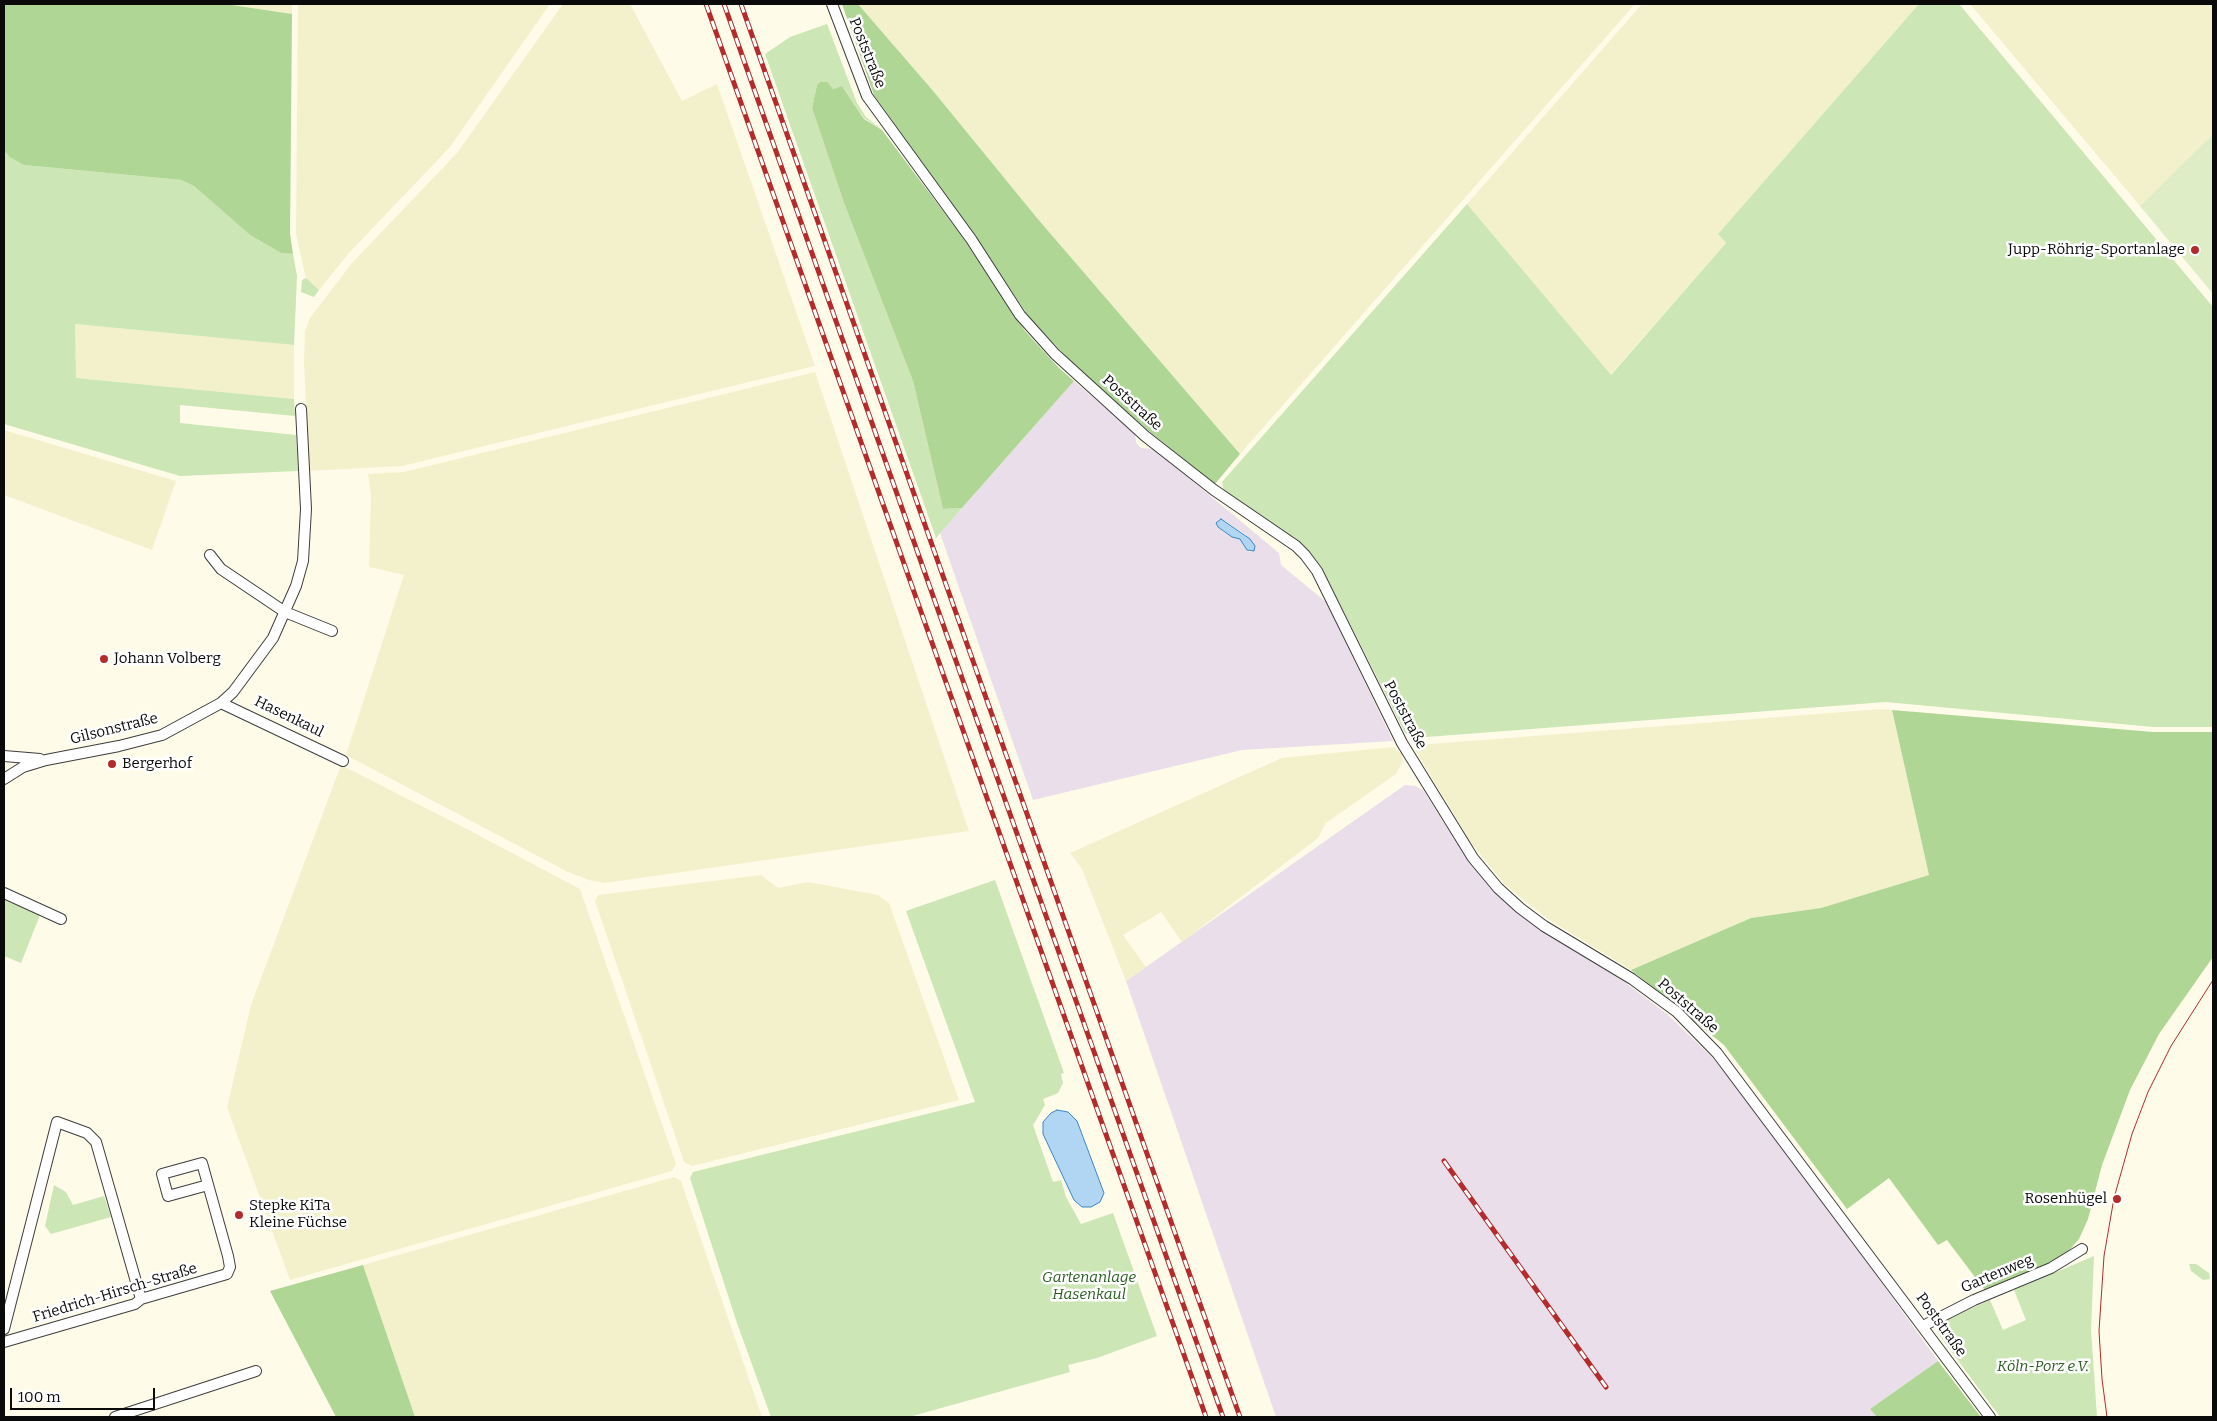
<!DOCTYPE html>
<html>
<head>
<meta charset="utf-8">
<style>
	body { margin:0 }
	#map { position:relative; width:2217px; height:1421px; overflow:hidden; background:#fefbe9; font-family:Bitter,serif }
	canvas { display:block }
	.frame { position:absolute; inset:0; border:5px solid #0a0a0a; pointer-events:none }
	.scale { position:absolute; left:10px; top:1388px; width:145px; height:22px; box-sizing:border-box; border:2px solid #0a0a0a; border-top:0; padding-left:6px; font-size:15px; line-height:18px; white-space:nowrap; color:#0a0a0a; -webkit-text-stroke:4px #fff; paint-order:stroke }
</style>
</head>
<body>
<div id="map">
<canvas width="2217" height="1421"></canvas>
<div class="frame"></div>
<div class="scale">100 m</div>
</div>
<script>
const ctx = document.querySelector('canvas').getContext('2d');
ctx.lineJoin = 'round';
function fill(path, color) {
  ctx.fillStyle = color;
  ctx.fill(path, 'evenodd');
}
function toPath(rows) {
  const path = new Path2D();
  for (const r of rows) {
    path.moveTo(r[0], r[1]);
    for (let i = 2; i < r.length; i += 2) path.lineTo(r[i], r[i + 1]);
  }
  return path;
}
function stroke(path, color, width, dash) {
  ctx.strokeStyle = color;
  ctx.lineWidth = width;
  ctx.lineCap = dash ? 'butt' : 'round';
  ctx.setLineDash(dash || []);
  ctx.stroke(path);
}
function label(font, color, halo, rows, align = 'center') {
  ctx.font = font + ' Bitter,serif';
  ctx.lineWidth = 5;
  ctx.setLineDash([]);
  ctx.textBaseline = 'middle';
  ctx.strokeStyle = halo;
  ctx.fillStyle = color;
  for (const [text, x, y, turn = 0] of rows) {
    ctx.save();
    ctx.translate(x, y);
    ctx.rotate((+turn || 0) * Math.PI / 180);
    ctx.textAlign = isNaN(turn) ? turn : align;
    if (halo) ctx.strokeText(text, 0, 0);
    ctx.fillText(text, 0, 0);
    ctx.restore();
  }
}
fill(toPath([
	[1074,381,1135,434,1136,443,1141,448,1154,449,1279,553,1281,565,1326,602,1393,741,1242,750,1033,800,940,533],
	[1225,521,1246,535,1254,551,1249,552,1240,539,1224,532,1216,525],
	[1405,785,1415,786,1423,790,1463,853,1506,903,1523,917,1623,981,1667,1014,1713,1058,1787,1152,1938,1361,1870,1409,1877,1417,1276,1417,1126,981]
]), '#e9dee9');
fill(toPath([
	[225,4,292,4,292,14],
	[298,4,550,4,450,147,349,253,319,290,306,278,296,234],
	[563,4,630,4,682,101,717,84,815,366,402,466,309,471,304,362,305,331,310,318,352,263,457,153],
	[858,4,1635,4,1240,454,1037,218,934,92],
	[1642,4,1919,4,1718,234,1726,243,1610,375,1467,204],
	[1970,4,2213,4,2213,134,2140,206],
	[75,324,294,345,294,399,76,378],
	[815,372,969,831,605,883,589,880,568,872,346,755,404,575,369,567,371,494,368,474,404,472],
	[4,430,176,481,152,550,4,495],
	[1882,709,1892,710,1929,875,1821,908,1751,918,1631,970,1548,919,1505,885,1470,841,1415,750,1418,745],
	[1394,747,1402,754,1403,761,1396,774,1326,823,1318,838,1182,942,1161,912,1123,935,1146,967,1126,981,1082,869,1070,853,1282,758],
	[341,765,463,827,580,889,676,1164,672,1171,290,1280,227,1107,251,1005],
	[761,875,778,888,808,882,878,895,889,903,959,1100,692,1166,684,1162,595,901,598,895],
	[674,1177,681,1181,762,1417,415,1417,363,1265]
]), '#f2f1cb');
fill(toPath([
	[1919,4,1959,4,2213,307,2213,727,2153,727,1886,702,1413,738,1405,733,1322,568,1308,550,1224,492,1222,482,1467,204,1611,375,1726,243,1718,234],
	[827,24,857,103,866,117,882,130,864,118,842,86,833,89,828,82,817,85,812,108,844,203,913,381,943,509,962,508,936,538,765,54,790,37],
	[4,150,24,165,181,180,194,186,250,235,281,253,293,254,297,276,294,345,75,324,76,378,294,399,295,416,180,405,180,423,296,435,298,471,180,476,4,424],
	[306,278,319,290,314,297,301,292,302,280],
	[995,880,1064,1073,1061,1074,1063,1083,1058,1093,1043,1099,1045,1105,1033,1125,1053,1182,1061,1180,1066,1197,1081,1224,1113,1213,1157,1336,1097,1358,1068,1365,1070,1372,909,1417,771,1417,737,1323,690,1178,693,1172,975,1102,906,911],
	[4,900,40,915,21,963,4,956],
	[54,1185,66,1192,73,1205,104,1196,111,1217,51,1234,45,1226],
	[2094,1256,2091,1330,2097,1417,2000,1417,1937,1332,1940,1322,1990,1300,2003,1330,2026,1320,2014,1290],
	[2189,1264,2196,1264,2209,1273,2210,1279,2203,1280,2191,1271]
]), '#cce6b5');
fill(toPath([
	[4,4,225,4,292,14,290,234,293,254,281,253,250,235,194,186,181,180,24,165,10,157,4,150],
	[842,4,858,4,934,92,1037,218,1240,454,1215,484,1149,431,1081,372,1029,317,970,229,874,95],
	[820,82,828,82,833,89,842,86,864,119,882,130,961,235,1025,331,1059,368,1074,381,962,508,943,509,913,381,844,203,812,108,817,85],
	[1892,710,2153,732,2213,732,2213,957,2159,1034,2130,1090,2102,1165,2088,1219,2079,1239,2065,1255,1987,1293,1947,1240,1938,1245,1889,1178,1847,1209,1724,1045,1631,970,1751,918,1821,908,1929,875],
	[363,1265,415,1417,336,1417,270,1291],
	[1938,1361,1981,1417,1877,1417,1870,1409]
]), '#afd695');
fill(toPath([
	[2213,134,2213,294,2140,206]
]), '#deedc6');
const water = toPath([
	[1221,519,1250,539,1255,546,1254,551,1247,550,1240,539,1232,537,1218,527,1216,523,1221,519],
	[1057,1110,1068,1112,1077,1121,1104,1193,1100,1202,1091,1207,1082,1207,1074,1200,1043,1134,1043,1122,1051,1113,1057,1110]
]);
fill(water, '#b0d6f3');
stroke(water, '#3b87c6', 1);
const minor = toPath([
	[832,4,867,96,971,239,1020,315,1055,354,1145,436,1214,490,1296,546,1305,555,1317,571,1402,743,1473,858,1498,888,1520,908,1544,926,1632,979,1677,1012,1717,1053,1990,1417],
	[210,555,221,569,285,612,332,631],
	[221,703,343,761],
	[4,756,40,759],
	[4,779,23,767,46,760,119,746,162,735,221,703,233,692,273,638,296,586,303,561,306,509,301,409],
	[4,893,61,919],
	[1923,1326,1974,1300,2051,1268,2082,1249],
	[4,1329,57,1122,87,1133,96,1142,141,1299],
	[4,1342,135,1304,141,1299,227,1274,230,1267,228,1256,202,1163,162,1174,168,1196,208,1185],
	[115,1417,256,1371]
]);
stroke(minor, '#3d3d3d', 12);
stroke(minor, '#fff', 10);
stroke(toPath([
	[2107,1417,2102,1379,2099,1331,2104,1256,2114,1198,2132,1134,2148,1092,2171,1046,2213,980]
]), '#b32b2a', 1);
const rail = toPath([
	[706,4,1206,1417],
	[724,4,1223,1417],
	[741,4,1240,1417],
	[1444,1161,1606,1387]
]);
stroke(rail, '#b32b2a', 5);
stroke(rail, '#fff', 3, [9]);
for (const [x, y, r, color] of [
	[2195,250,5,"#b32b2a"],
	[104,659,5,"#b32b2a"],
	[112,764,5,"#b32b2a"],
	[2117,1199,5,"#b32b2a"],
	[239,1215,5,"#b32b2a"]
]) {
  const dot = new Path2D();
  dot.arc(x, y, r, 0, 2 * Math.PI);
  ctx.fillStyle = color;
  ctx.fill(dot);
  stroke(dot, '#fff', 2);
}
label('15px', '#0a0a0a', '#fff', [
	["Poststraße",867,53,68],
	["Poststraße",1132,403,42],
	["Poststraße",1405,715,62],
	["Hasenkaul",289,717,26],
	["Gilsonstraße",114,729,-14],
	["Poststraße",1688,1006,41],
	["Gartenweg",1997,1274,-23],
	["Friedrich-Hirsch-Straße",115,1293,-17],
	["Poststraße",1941,1325,54]
]);
label('15px', '#0a0a0a', '#fff', [
	["Jupp-Röhrig-Sportanlage",2185,250,"right"],
	["Johann Volberg",114,659],
	["Bergerhof",122,764],
	["Rosenhügel",2107,1199,"right"],
	["Stepke KiTa",249,1206],
	["Kleine Füchse",249,1223]
], 'left');
label('italic 15px', '#285e1f', '#fff', [
	["Gartenanlage",1089,1278],
	["Hasenkaul",1089,1295],
	["Köln-Porz e.V.",2043,1367]
]);
</script>
</body>
</html>
